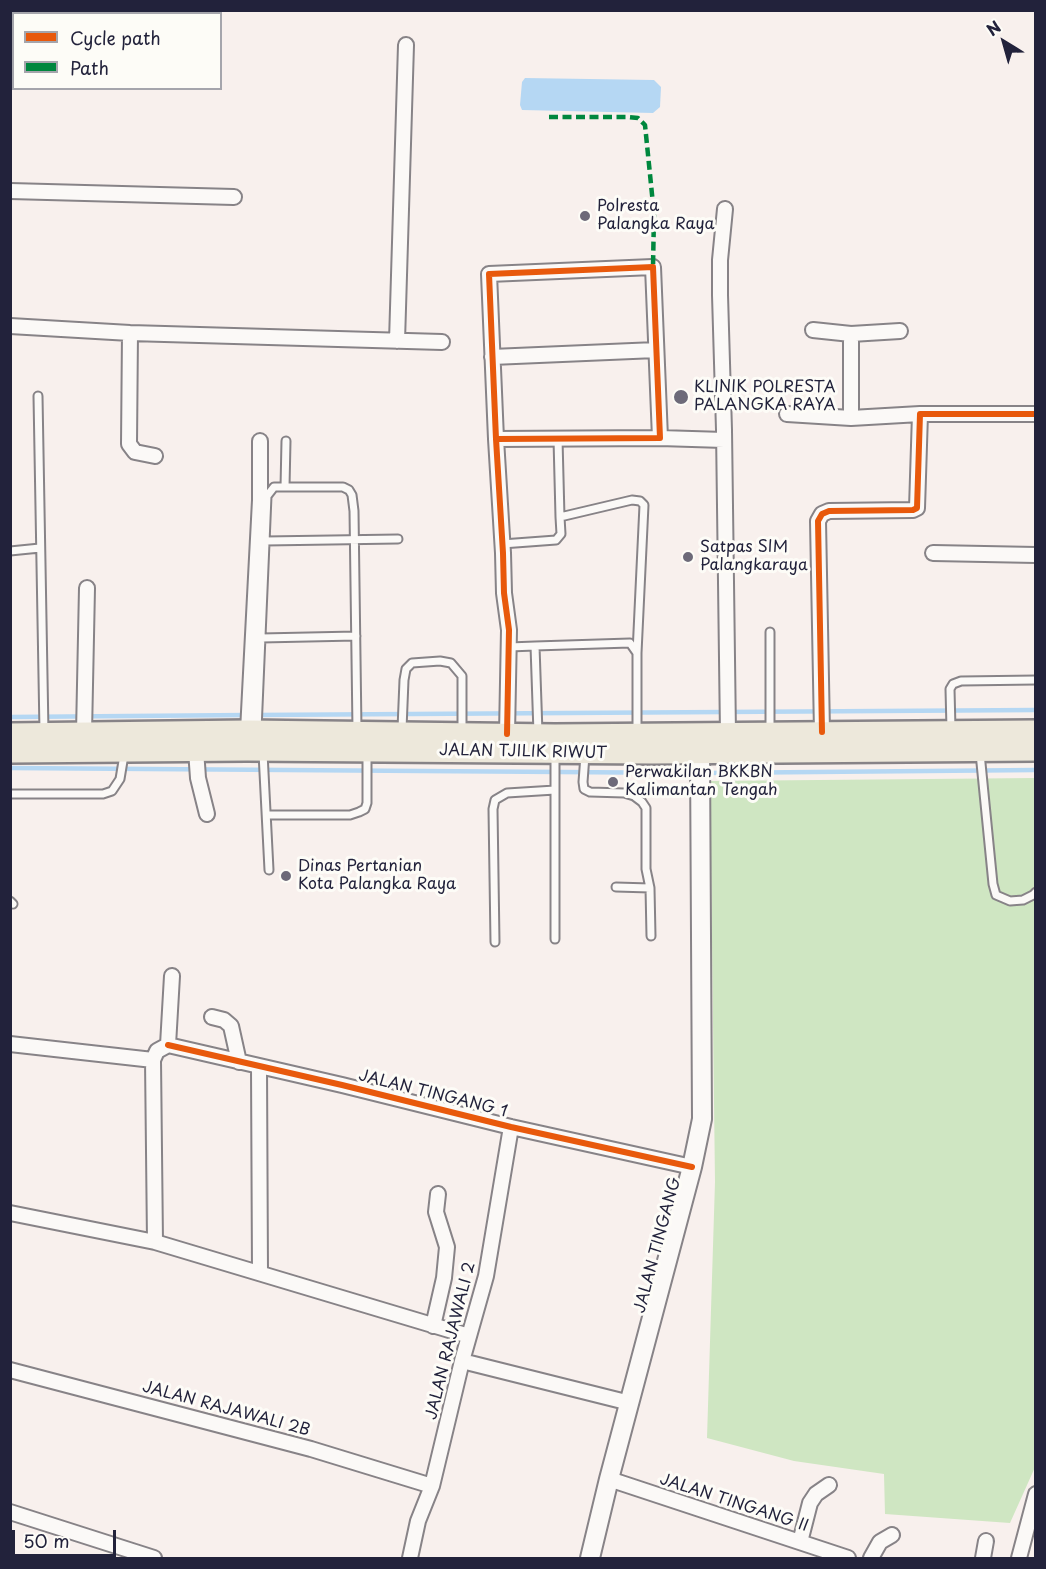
<!DOCTYPE html>
<html>
<head>
<meta charset="utf-8">
<style>
	body { margin:0 }
	#map { position:relative; width:1046px; height:1569px; overflow:hidden; background:#f8f0ed; font-family:"Playpen Sans",sans-serif }
	canvas { display:block }
	.frame { position:absolute; inset:0; border:12px solid #22223b; pointer-events:none }
	.legend { position:absolute; left:12px; top:12px; width:210px; height:78px; box-sizing:border-box; background:#fdfcf7; border:2px solid #a5a5ac; margin:0; padding:8px 10px; list-style:none; font-size:18px; color:#22223b }
	.legend li { display:flex; align-items:center; gap:12px; height:30px }
	.legend b { width:30px; border:2px solid #a5a5ac }
	.north { position:absolute; left:974px; top:12px; width:60px; height:60px; -webkit-text-stroke:4px #fdfcf7; paint-order:stroke; rotate:323deg; font-size:16px; font-weight:700; line-height:24px; text-align:center; color:#22223b }
	.north::after { content:''; display:block; margin:auto; width:21px; height:27px; background:#22223b; clip-path:polygon(50% 0,100% 100%,50% 72%,0 100%) }
	.scale { position:absolute; left:12px; top:1530px; width:104px; height:27px; box-sizing:border-box; border:3px solid #22223b; border-top:0; padding-left:8px; font-size:18px; line-height:21px; white-space:nowrap; color:#22223b; -webkit-text-stroke:4px #fdfcf7; paint-order:stroke }
</style>
</head>
<body>
<div id="map">
<canvas width="1046" height="1569"></canvas>
<div class="frame"></div>
<ul class="legend">
<li><b style="height:8px;background:#e8590c"></b>Cycle path</li>
<li><b style="height:8px;background:#00873e"></b>Path</li>
</ul>
<div class="north">N</div>
<div class="scale">50 m</div>
</div>
<script>
const ctx = document.querySelector('canvas').getContext('2d');
ctx.lineJoin = 'round';
function fill(path, color) {
  ctx.fillStyle = color;
  ctx.fill(path, 'evenodd');
}
function toPath(rows) {
  const path = new Path2D();
  for (const r of rows) {
    path.moveTo(r[0], r[1]);
    for (let i = 2; i < r.length; i += 2) path.lineTo(r[i], r[i + 1]);
  }
  return path;
}
function stroke(path, color, width, dash) {
  ctx.strokeStyle = color;
  ctx.lineWidth = width;
  ctx.lineCap = dash ? 'butt' : 'round';
  ctx.setLineDash(dash || []);
  ctx.stroke(path);
}
function label(font, color, halo, rows, align = 'center') {
  ctx.font = font + ' "Playpen Sans",sans-serif';
  ctx.lineWidth = 6;
  ctx.setLineDash([]);
  ctx.textBaseline = 'middle';
  ctx.strokeStyle = halo;
  ctx.fillStyle = color;
  for (const [text, x, y, turn = 0] of rows) {
    ctx.save();
    ctx.translate(x, y);
    ctx.rotate((+turn || 0) * Math.PI / 180);
    ctx.textAlign = isNaN(turn) ? turn : align;
    if (halo) ctx.strokeText(text, 0, 0);
    ctx.fillText(text, 0, 0);
    ctx.restore();
  }
}
fill(toPath([
	[1035,778,1036,1465,1010,1523,885,1514,884,1474,794,1461,707,1438,715,1182,710,781]
]), '#cfe6c2');
fill(toPath([
	[525,78,654,80,661,87,660,107,653,113,522,110,520,105,522,82]
]), '#b5d7f3');
stroke(toPath([
	[255,715,1036,710],
	[10,717,247,715],
	[10,768,697,773],
	[705,773,1036,770]
]), '#b5d7f3', 4.5);
const service = toPath([
	[38,396,44,732],
	[558,439,560,517],
	[285,487,286,441],
	[265,541,398,539],
	[502,544,556,540,561,534,560,517,632,500,640,501,644,505,637,653],
	[10,551,40,548],
	[261,638,356,636],
	[509,647,535,646],
	[402,729,404,680,406,669,412,663,440,661,451,663,462,676,462,731],
	[951,729,950,689,953,684,961,681,1036,680],
	[257,730,267,496,274,487,343,487,349,490,352,495,354,511,357,730],
	[770,731,770,632],
	[538,733,535,646,630,643,637,653,637,732],
	[263,753,269,870],
	[980,753,993,884,996,895,1010,901,1023,900,1033,895,1036,892],
	[555,755,555,939],
	[585,755,583,782,584,789,590,792,624,793,634,796,642,802,646,808,646,869,650,888,651,936],
	[10,794,103,794,112,791,120,779,124,755],
	[267,815,350,815,359,812,365,809,367,803,367,752],
	[616,887,650,888],
	[10,901,13,904],
	[495,942,493,809,495,800,507,793,555,790]
]);
const minor = toPath([
	[10,191,234,197],
	[725,209,720,260,720,295,724,430,728,734],
	[10,326,130,333,442,342],
	[813,330,851,334],
	[130,333,129,444,135,452,155,456],
	[397,341,406,45],
	[492,357,656,350],
	[787,414,851,418,920,414],
	[851,418,851,334,900,331],
	[660,438,724,440],
	[496,439,660,438,653,267,489,274,496,439,503,553,504,593,509,630,507,734],
	[933,553,1036,555],
	[248,731,260,500,260,441],
	[822,732,818,521,822,514,829,511,913,510,917,508,920,414,1036,414],
	[84,733,87,588],
	[196,750,198,778,207,814],
	[212,1017,224,1020,231,1026,239,1062],
	[10,1044,153,1060],
	[168,1045,342,1085,511,1127,692,1167],
	[168,1045,172,976],
	[259,1067,260,1273],
	[10,1213,155,1242,469,1336],
	[155,1242,153,1060,157,1051,168,1045],
	[433,1326,444,1278,447,1247,436,1212,438,1194],
	[462,1361,630,1403],
	[10,1370,311,1449,432,1486],
	[609,1479,848,1558],
	[10,1512,154,1558],
	[800,1542,810,1503,816,1494,829,1485],
	[410,1558,418,1521,432,1486,462,1361,486,1276,511,1127],
	[871,1558,880,1542,892,1535],
	[983,1558,986,1541],
	[1019,1558,1036,1494]
]);
const secondary = toPath([
	[590,1558,609,1479,692,1167,702,1119,700,753]
]);
const trunk = toPath([
	[10,734,248,731,555,735,1036,731],
	[10,752,247,750,652,753,1036,750]
]);
stroke(service, '#878387', 11);
stroke(minor, '#878387', 18);
stroke(secondary, '#878387', 22);
stroke(trunk, '#878387', 26);
stroke(service, '#fbf9f7', 7);
stroke(minor, '#fbf9f7', 14);
stroke(secondary, '#fbf9f7', 18);
stroke(trunk, '#ede8db', 21);
stroke(toPath([
	[549,117,628,117,638,118,645,125,654,214,653,267]
]), '#00873e', 4.5, [9, 4.5]);
stroke(toPath([
	[496,439,660,438,653,267,489,274,496,439,503,553,504,593,509,630,507,734],
	[822,732,818,521,822,514,829,511,913,510,917,508,920,414,1036,414],
	[168,1045,342,1085,511,1127,692,1167]
]), '#e8590c', 6);
for (const [x, y, r, color] of [
	[585,216,6,"#6d6a79"],
	[681,397,8,"#6d6a79"],
	[688,557,6,"#6d6a79"],
	[613,782,6,"#6d6a79"],
	[286,876,6,"#6d6a79"]
]) {
  const dot = new Path2D();
  dot.arc(x, y, r, 0, 2 * Math.PI);
  ctx.fillStyle = color;
  ctx.fill(dot);
  stroke(dot, '#fdfcf7', 2);
}
label('16px', '#22223b', '#fdfcf7', [
	["Polresta",597,207],
	["Palangka Raya",597,225],
	["KLINIK POLRESTA",694,388],
	["PALANGKA RAYA",694,406],
	["Satpas SIM",700,548],
	["Palangkaraya",700,566],
	["Perwakilan BKKBN",625,773],
	["Kalimantan Tengah",625,791],
	["Dinas Pertanian",298,867],
	["Kota Palangka Raya",298,885]
], 'left');
label('16px', '#22223b', '#fdfcf7', [
	["JALAN TJILIK RIWUT",523,752,1],
	["JALAN TINGANG 1",433,1094,14],
	["JALAN TINGANG",658,1245,-75],
	["JALAN RAJAWALI 2",451,1341,-76],
	["JALAN RAJAWALI 2B",226,1409,15],
	["JALAN TINGANG II",734,1503,18]
]);
</script>
</body>
</html>
